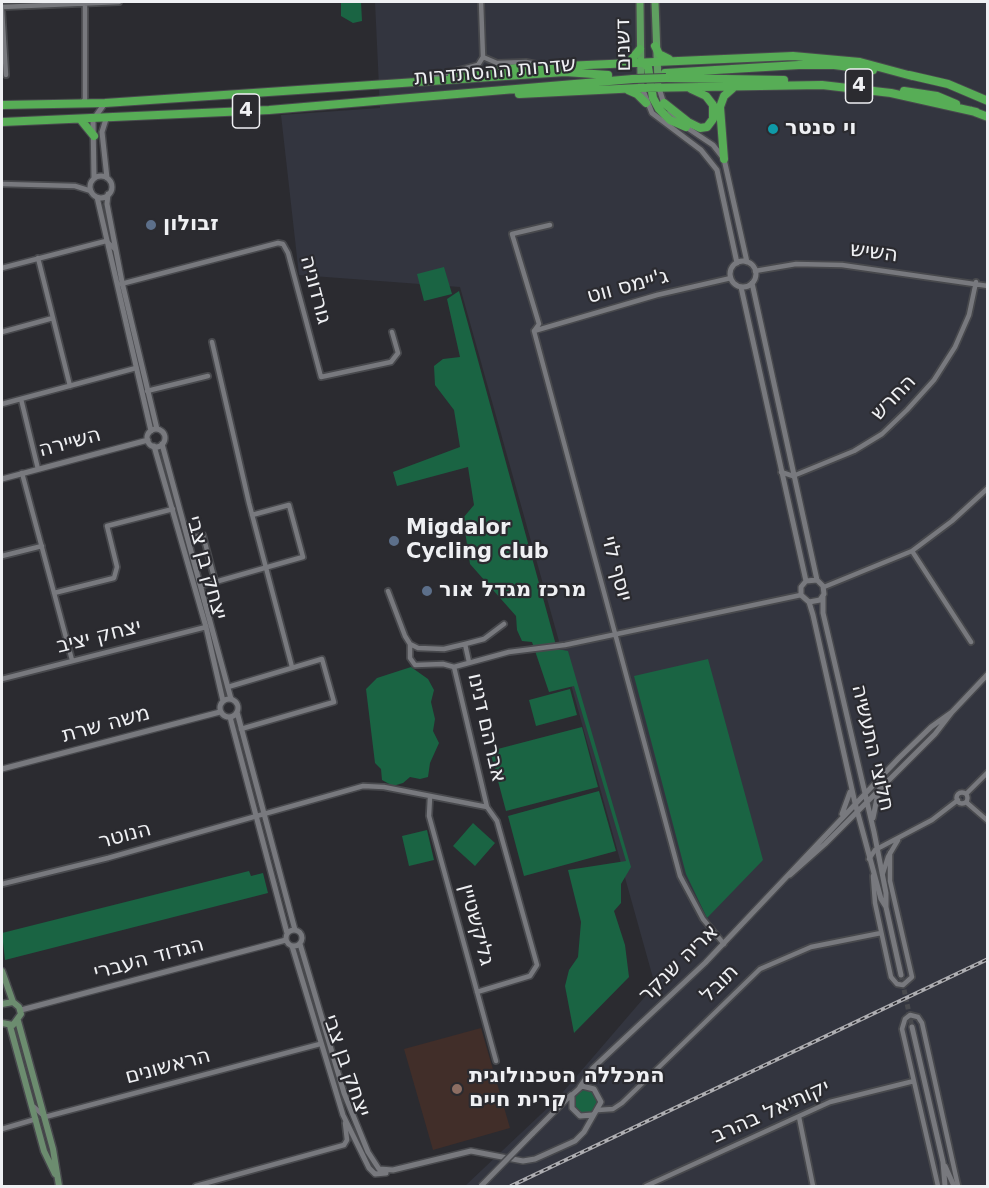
<!DOCTYPE html>
<html>
<head>
<meta charset="utf-8">
<style>
	body { margin:0 }
	#map { position:relative; width:989px; height:1188px; overflow:hidden; background:#2b2b30; font-family:"DejaVu Sans",sans-serif }
	canvas { display:block }
	.frame { position:absolute; inset:0; border:3px solid #eff0f3; pointer-events:none }
</style>
</head>
<body>
<div id="map">
<canvas width="989" height="1188"></canvas>
<div class="frame"></div>
</div>
<script>
const ctx = document.querySelector('canvas').getContext('2d');
ctx.lineJoin = 'round';
function fill(path, color) {
  ctx.fillStyle = color;
  ctx.fill(path, 'evenodd');
}
function toPath(rows) {
  const path = new Path2D();
  for (const r of rows) {
    if (r.length === 3) {
      path.moveTo(r[0] + r[2], r[1]);
      path.arc(r[0], r[1], r[2], 0, 2 * Math.PI);
      continue;
    }
    path.moveTo(r[0], r[1]);
    for (let i = 2; i < r.length; i += 2) path.lineTo(r[i], r[i + 1]);
  }
  return path;
}
function stroke(path, color, width, dash) {
  ctx.strokeStyle = color;
  ctx.lineWidth = width;
  ctx.lineCap = dash ? 'butt' : 'round';
  ctx.setLineDash(dash || []);
  ctx.stroke(path);
}
function label(font, color, halo, rows, align = 'center') {
  ctx.font = font + ' "DejaVu Sans","Noto Sans Hebrew",sans-serif';
  ctx.lineWidth = 4.5;
  ctx.setLineDash([]);
  ctx.textBaseline = 'middle';
  ctx.strokeStyle = halo;
  ctx.fillStyle = color;
  for (const [text, x, y, turn = 0] of rows) {
    ctx.save();
    ctx.translate(x, y);
    ctx.rotate((+turn || 0) * Math.PI / 180);
    ctx.textAlign = isNaN(turn) ? turn : align;
    if (halo) ctx.strokeText(text, 0, 0);
    ctx.fillText(text, 0, 0);
    ctx.restore();
  }
}
fill(toPath([
	[375,2,987,2,987,1186,465,1186,557,1099,655,985,460,287,299,275,281,115,380,108]
]), '#33353f');
fill(toPath([
	[481,1028,510,1128,433,1150,404,1049]
]), '#412e29');
fill(toPath([
	[341,2,361,2,362,21,353,23,341,16],
	[444,267,452,294,424,301,417,274],
	[459,291,557,649,568,651,631,867,621,884,621,903,614,911,625,945,629,977,574,1033,565,986,569,970,578,957,581,922,568,870,626,861,574,686,549,692,532,642,522,641,517,630,516,616,470,564,463,518,474,505,468,467,397,486,393,472,460,447,454,410,435,385,434,366,443,359,460,357,447,299],
	[708,659,763,860,707,918,686,874,634,676],
	[411,667,428,679,434,690,431,702,435,719,433,731,439,743,430,763,428,777,420,779,410,777,403,783,393,786,382,780,381,769,375,763,366,689,377,678],
	[570,689,577,715,536,726,529,700],
	[582,727,598,787,506,811,490,751],
	[599,791,616,851,524,876,508,816],
	[473,823,495,843,475,866,453,846],
	[427,830,434,860,409,866,402,836],
	[249,871,251,876,263,873,268,893,5,960,2,933],
	[586,1101,12]
]), '#1a6443');
stroke(toPath([
	[901,975,912,1027]
]), '#48494d', 5, [5, 2.5]);
const minor = toPath([
	[481,2,483,57],
	[2,7,119,2],
	[2,10,6,75],
	[483,57,497,63,526,62,541,65],
	[420,80,478,65,483,57],
	[82,103,85,99,85,5],
	[2,184,75,186,91,191],
	[550,225,512,234,539,324,534,331,680,876,703,919,724,944],
	[38,258,70,386],
	[2,268,106,241,115,249],
	[755,271,796,264,842,265,988,286],
	[121,284,278,243,283,244,288,253,321,377,391,362,398,353,392,332],
	[534,331,657,295,731,278],
	[2,332,53,318],
	[212,342,249,503,292,667],
	[147,391,208,376],
	[21,399,38,469],
	[2,404,136,368],
	[781,472,793,476,854,451,882,434,907,410,934,380,955,347,969,315,976,282],
	[22,473,72,660],
	[188,539,203,535,215,581],
	[912,551,971,642],
	[2,556,42,546],
	[201,586,303,557,289,505,252,515],
	[824,587,912,551,952,521,988,488],
	[388,591,405,636,410,644,418,648,444,649,465,644,469,662],
	[54,593,114,578,117,567,107,526,173,509],
	[410,644,410,658,415,665,443,664,454,667],
	[465,644,484,639,504,624],
	[2,679,206,627],
	[228,687,322,659,334,702,241,729],
	[962,798,5.5],
	[966,794,988,772],
	[430,797,429,816,496,1061],
	[966,802,988,821],
	[869,859,875,850,932,820,958,800],
	[883,873,888,857,898,840],
	[873,876,875,903,891,977,897,984,903,985,912,977,890,881,890,853],
	[2,884,108,858,363,786,384,787,487,807],
	[477,992,530,976,537,965,497,821,487,807,454,667,509,652,565,645,801,595],
	[34,1107,45,1117,320,1044],
	[598,1110,613,1109,622,1103,760,969,811,947,881,933],
	[799,1117,813,1186],
	[2,1129,36,1119],
	[196,1186,344,1145,347,1140,345,1123],
	[646,1186,830,1102,914,1081],
	[938,1186,902,1029,905,1019,910,1015,918,1017,922,1023,958,1186]
]);
const tertiary = toPath([
	[642,88,652,113,701,150,717,170,737,263],
	[659,88,664,104],
	[670,111,686,127,713,145,724,159,747,262],
	[106,119,102,132,107,178],
	[101,187,11],
	[94,178,93,120,105,103],
	[108,194,107,204,122,282,157,429],
	[97,197,151,431],
	[743,274,13],
	[752,283,817,580],
	[741,287,806,581],
	[156,438,9],
	[162,444,231,699],
	[154,446,206,627,223,701],
	[2,479,148,440],
	[823,597,823,613,874,832,886,893,886,907,901,975],
	[809,602,820,600,824,594,823,586,817,580,806,581,801,587,801,595,809,602,813,615,855,803,881,899,886,907],
	[229,708,9],
	[237,712,295,930],
	[230,717,287,933],
	[2,769,220,712],
	[842,814,850,792],
	[873,818,878,793],
	[790,875,825,844,935,734,952,712,988,674],
	[294,938,8],
	[300,944,344,1093,368,1152,379,1169,393,1170,471,1151,523,1161,535,1159,575,1141,584,1132,601,1102,594,1089,582,1086,572,1095,572,1108,580,1116,592,1115],
	[292,946,343,1115,369,1168,375,1174,386,1173],
	[21,1010,286,940],
	[912,1027,943,1162,945,1186],
	[580,1087,593,1068,705,963,899,758,931,727,952,712],
	[532,1134,571,1095],
	[945,1166,954,1186]
]);
const secondary = toPath([
	[2,971,13,1002],
	[2,1004,13,1002,19,1007,21,1014,13,1025,2,1023],
	[18,1021,53,1149,59,1186],
	[10,1026,44,1151,55,1174]
]);
const primary = toPath([
	[640,2,641,82],
	[655,2,658,82]
]);
const trunk = toPath([
	[655,46,659,54,669,59],
	[630,61,640,49],
	[641,61,648,67,653,98,659,109,670,120,686,127],
	[665,73,799,65,834,65,873,70],
	[909,75,948,84,988,101],
	[452,76,518,68,793,56,860,62,912,76],
	[666,78,784,80],
	[628,90,637,94,646,103],
	[904,91,937,96,956,104],
	[519,94,639,88,822,85,891,93,976,112],
	[664,103,688,122,700,128,707,127,713,119,713,105,706,96,691,89],
	[2,105,105,103,565,72,608,75],
	[972,111,988,117],
	[81,120,94,136],
	[2,122,269,110,633,79],
	[724,159,720,107,724,96,733,88]
]);
stroke(minor, '#48494d', 8);
stroke(tertiary, '#48494d', 8);
stroke(secondary, '#48494d', 9);
stroke(primary, '#48494d', 10);
stroke(trunk, '#48494d', 10);
stroke(minor, '#78797e', 4.5);
stroke(tertiary, '#78797e', 5);
stroke(secondary, '#6c8c6f', 6);
stroke(primary, '#5fa060', 7);
stroke(trunk, '#57ad56', 8);
const rail = toPath([
	[511,1186,988,959]
]);
stroke(rail, '#adadb1', 4);
stroke(rail, '#2b2b30', 1.5, [4.5]);
const tertiaryBridge = toPath([
	[481,1186,532,1134]
]);
const trunkBridge = toPath([
	[633,79,666,78]
]);
stroke(tertiaryBridge, '#48494d', 8, []);
stroke(trunkBridge, '#48494d', 10, []);
stroke(tertiaryBridge, '#78797e', 5);
stroke(trunkBridge, '#57ad56', 8);
for (const [x, y, r, color] of [
	[773,129,6,"#0f9aa8"],
	[151,225,6,"#5c6f8a"],
	[394,541,6,"#5c6f8a"],
	[427,591,6,"#5c6f8a"],
	[457,1089,6,"#8d6e63"]
]) {
  const dot = new Path2D();
  dot.arc(x, y, r, 0, 2 * Math.PI);
  ctx.fillStyle = color;
  ctx.fill(dot);
  stroke(dot, '#2b2b30', 2);
}
for (const [x, y, w] of [
	[859,86,27],
	[246,111,27]
]) {
  const box = new Path2D();
  box.roundRect(x - w / 2, y - 17, w, 34, 4.5);
  ctx.fillStyle = '#2b2b30';
  ctx.fill(box);
  stroke(box, '#eff0f3', 1.5);
}
label('bold 20px', '#eff0f3', null, [
	["4",859,86],
	["4",246,111]
]);
label('21px', '#eff0f3', '#2b2b30', [
	["דשנים",624,45,-91],
	["שדרות ההסתדרות",495,72,-5],
	["השיש",874,253,7],
	["ג'יימס ווט",628,287,-15],
	["גורדוניה",315,290,75],
	["החרש",894,398,-46],
	["השיירה",70,443,-15],
	["יצחק בן צבי",206,568,75],
	["יוסף לוי",616,569,75],
	["יצחק יציב",99,637,-14],
	["משה שרת",106,725,-15],
	["אברהם דנינו",486,728,77],
	["חלוצי התעשיה",872,748,77],
	["הנוטר",125,836,-15],
	["גליקשטיין",476,925,75],
	["הגדוד העברי",149,959,-15],
	["אריה שנקר",679,964,-44],
	["תובל",720,984,-45],
	["יצחק בן צבי",346,1066,71],
	["הראשונים",168,1067,-15],
	["יקותיאל בהרב",771,1112,-24]
]);
label('bold 21px', '#eff0f3', '#2b2b30', [
	["וי סנטר",785,129],
	["זבולון",163,225],
	["Migdalor",406,529],
	["Cycling club",406,553],
	["מרכז מגדל אור",439,591],
	["המכללה הטכנולוגית",469,1077],
	["קרית חיים",469,1101]
], 'left');
</script>
</body>
</html>
